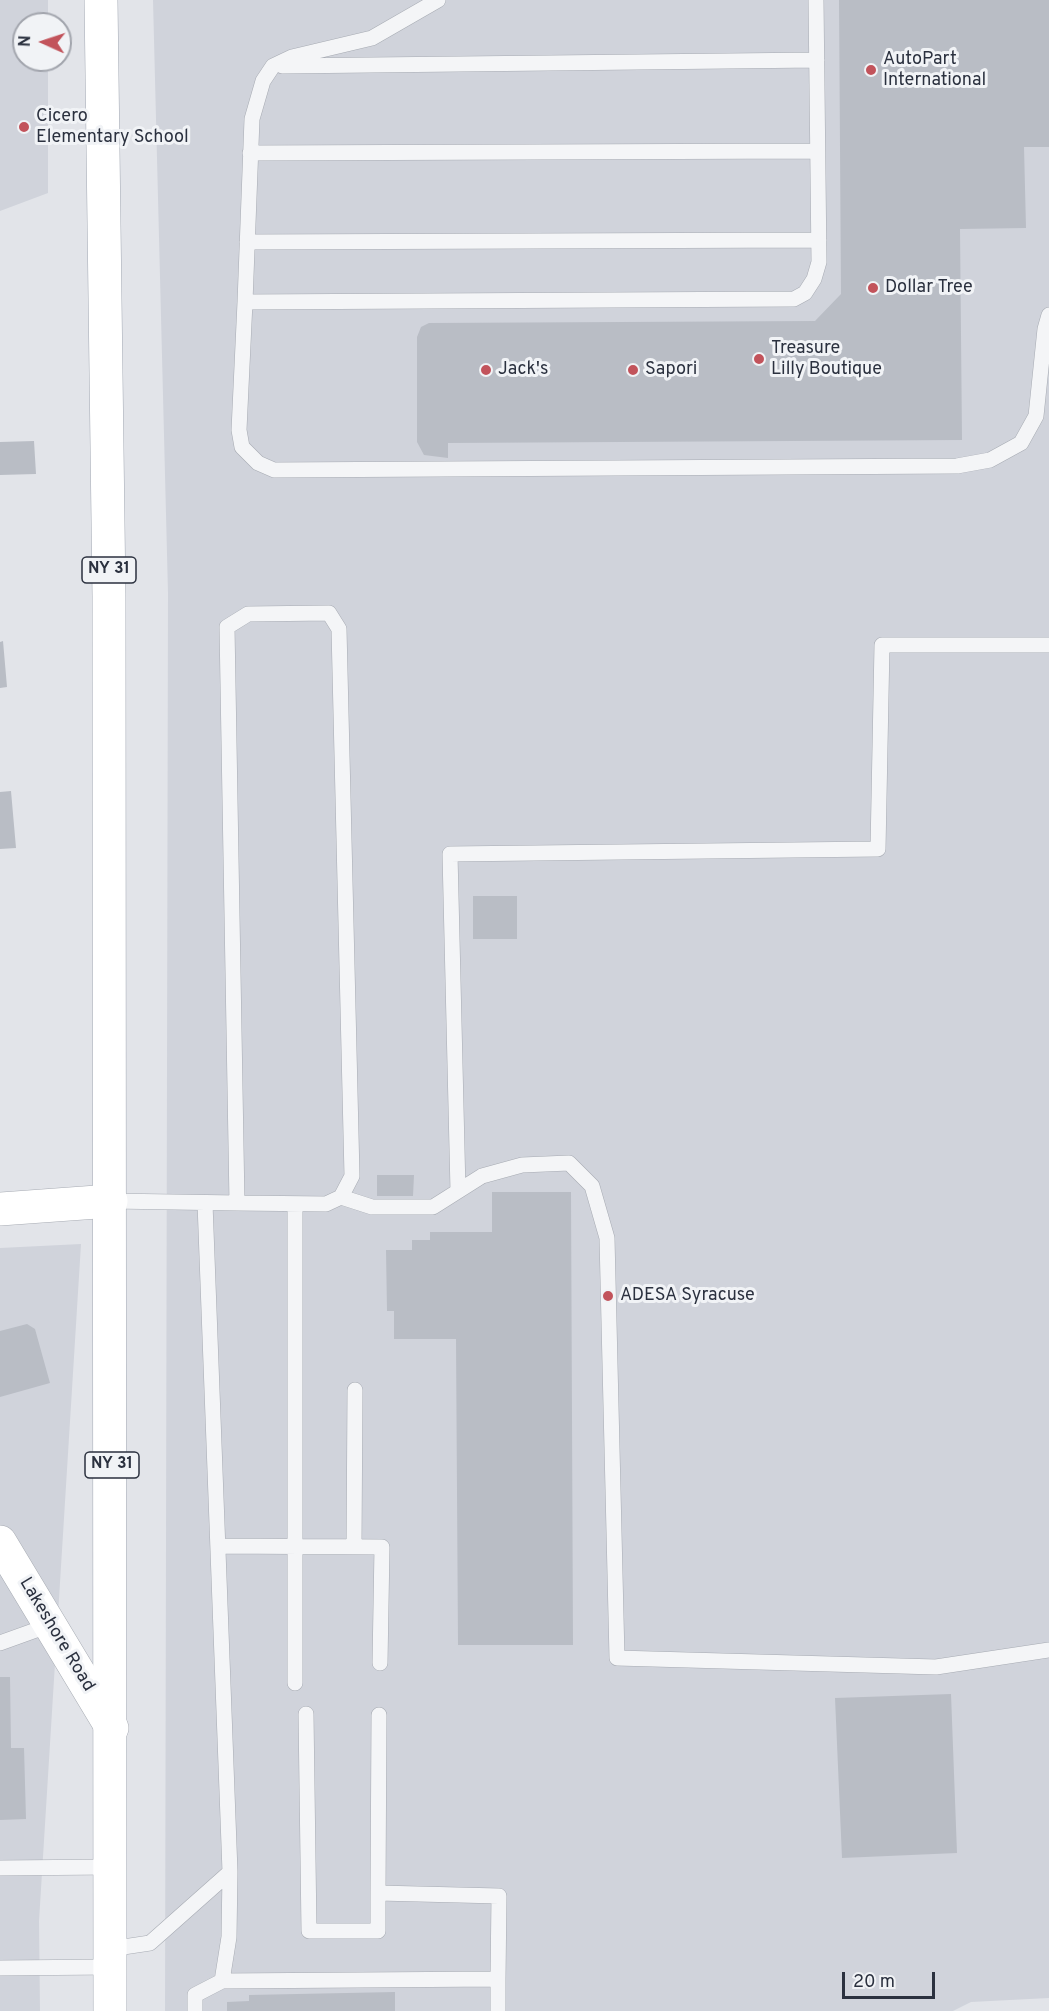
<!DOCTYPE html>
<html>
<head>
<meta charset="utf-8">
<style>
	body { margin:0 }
	#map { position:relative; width:1049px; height:2011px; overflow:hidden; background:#e2e4e9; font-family:Overpass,sans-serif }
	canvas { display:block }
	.north { position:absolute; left:12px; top:12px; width:60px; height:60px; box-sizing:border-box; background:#f1f3f6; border:2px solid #a2a5ad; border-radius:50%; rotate:273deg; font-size:16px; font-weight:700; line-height:24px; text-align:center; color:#2b313f }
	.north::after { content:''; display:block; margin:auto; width:21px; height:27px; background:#c2535b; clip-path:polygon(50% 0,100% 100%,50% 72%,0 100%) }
	.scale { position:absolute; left:842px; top:1972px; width:93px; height:27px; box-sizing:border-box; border:3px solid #2b313f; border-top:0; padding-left:8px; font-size:18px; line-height:21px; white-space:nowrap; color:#2b313f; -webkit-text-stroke:4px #f1f3f6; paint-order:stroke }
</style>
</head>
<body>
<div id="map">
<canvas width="1049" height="2011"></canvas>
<div class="north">N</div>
<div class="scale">20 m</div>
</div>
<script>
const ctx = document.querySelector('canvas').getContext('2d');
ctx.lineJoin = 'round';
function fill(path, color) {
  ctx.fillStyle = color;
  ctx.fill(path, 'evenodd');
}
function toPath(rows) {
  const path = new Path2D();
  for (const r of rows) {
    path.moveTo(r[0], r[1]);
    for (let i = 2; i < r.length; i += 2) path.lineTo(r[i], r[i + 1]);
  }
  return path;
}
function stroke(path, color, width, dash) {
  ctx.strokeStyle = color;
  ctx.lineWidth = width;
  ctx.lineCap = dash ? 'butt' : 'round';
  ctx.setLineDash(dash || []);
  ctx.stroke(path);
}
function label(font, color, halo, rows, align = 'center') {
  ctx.font = font + ' Overpass,sans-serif';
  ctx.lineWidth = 6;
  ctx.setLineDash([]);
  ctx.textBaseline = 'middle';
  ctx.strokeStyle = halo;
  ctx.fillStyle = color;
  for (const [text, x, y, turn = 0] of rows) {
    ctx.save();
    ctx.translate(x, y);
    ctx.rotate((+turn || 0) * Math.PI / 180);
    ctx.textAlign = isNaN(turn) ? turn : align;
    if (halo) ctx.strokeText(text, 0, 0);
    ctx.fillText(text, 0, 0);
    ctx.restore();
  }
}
fill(toPath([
	[0,0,48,0,48,24,24,24,24,60,48,60,48,193,0,211],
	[153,0,1049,0,1049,1998,971,2002,953,2011,165,2011,168,593],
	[81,1244,39,1921,40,2011,0,2011,0,1248]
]), '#d0d3db');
fill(toPath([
	[839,0,1049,0,1049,147,1024,147,1026,228,960,229,962,440,448,443,448,458,424,455,417,442,417,337,421,327,429,323,815,321,841,294],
	[34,441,36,474,0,475,0,442],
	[3,641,7,687,0,688,0,642],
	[11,791,16,848,0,849,0,792],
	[473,896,517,896,517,939,473,939],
	[377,1175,414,1175,413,1196,377,1196],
	[492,1192,571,1192,573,1645,458,1645,456,1339,394,1339,394,1311,387,1311,386,1250,412,1250,412,1240,430,1240,430,1232,492,1232],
	[27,1324,35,1329,50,1383,0,1397,0,1331],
	[0,1677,10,1677,11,1748,24,1748,26,1819,0,1820],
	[951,1694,957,1853,842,1858,835,1698],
	[395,1992,395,2011,227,2011,227,2002,249,2001,249,1995]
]), '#b9bdc5');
const lane = toPath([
	[438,0,372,38,292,57,273,66,263,81,252,119,245,302,794,299,805,293,814,279,819,262,816,0],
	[282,66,817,60],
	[250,153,817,151],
	[247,242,819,240],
	[245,302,239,430,242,447,258,463,274,470,957,466,990,460,1021,443,1036,416,1045,329,1049,315],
	[458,1191,450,854,878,849,882,645,1049,645],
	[341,1197,372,1207,433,1207,482,1176,522,1165,569,1163,592,1186,607,1238,617,1658,936,1667,1049,1650],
	[111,1201,237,1203,326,1204,341,1197,352,1176,339,629,329,613,248,614,227,627,237,1203],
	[295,1204,295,1683],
	[218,1546,382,1547,380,1663],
	[354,1547,355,1390],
	[0,1643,50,1625],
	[306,1714,309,1931,378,1931,378,1893],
	[379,1715,378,1893,499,1896,498,1979],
	[0,1868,111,1867],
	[110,1949,150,1943,230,1872,205,1203],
	[0,1968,111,1967],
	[222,1981,229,1937,230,1872],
	[195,2011,195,1995,222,1981,498,1979,498,2011]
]);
const secondary = toPath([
	[0,1209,111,1201],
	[0,1542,112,1728]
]);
const primary = toPath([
	[101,0,109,596,110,2011]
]);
stroke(lane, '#a7abb3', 16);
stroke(secondary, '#a7abb3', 34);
stroke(primary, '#a2a8b3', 34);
stroke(lane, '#f4f5f7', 15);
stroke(secondary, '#fff', 33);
stroke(primary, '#fff', 33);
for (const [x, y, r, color] of [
	[871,70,6,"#c2535b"],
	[24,127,6,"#c2535b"],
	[873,288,6,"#c2535b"],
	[759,359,6,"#c2535b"],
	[486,370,6,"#c2535b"],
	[633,370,6,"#c2535b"],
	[608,1296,6,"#c2535b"]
]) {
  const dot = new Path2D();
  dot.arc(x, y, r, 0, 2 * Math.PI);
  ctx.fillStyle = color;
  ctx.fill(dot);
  stroke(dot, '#f1f3f6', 2);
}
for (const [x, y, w] of [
	[109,570,54],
	[112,1465,54]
]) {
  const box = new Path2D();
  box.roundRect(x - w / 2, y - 13, w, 26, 4.5);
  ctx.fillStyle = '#f1f3f6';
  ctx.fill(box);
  stroke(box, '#2b313f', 1.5);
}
label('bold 16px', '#2b313f', null, [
	["NY 31",109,570],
	["NY 31",112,1465]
]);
label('18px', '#2b313f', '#f1f3f6', [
	["AutoPart",883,60],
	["International",883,81],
	["Cicero",36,117],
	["Elementary School",36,138],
	["Dollar Tree",885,288],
	["Treasure",771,349],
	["Lilly Boutique",771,370],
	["Jack's",498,370],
	["Sapori",645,370],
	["ADESA Syracuse",620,1296]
], 'left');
label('18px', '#2b313f', '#f1f3f6', [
	["Lakeshore Road",56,1635,59]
]);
</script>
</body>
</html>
